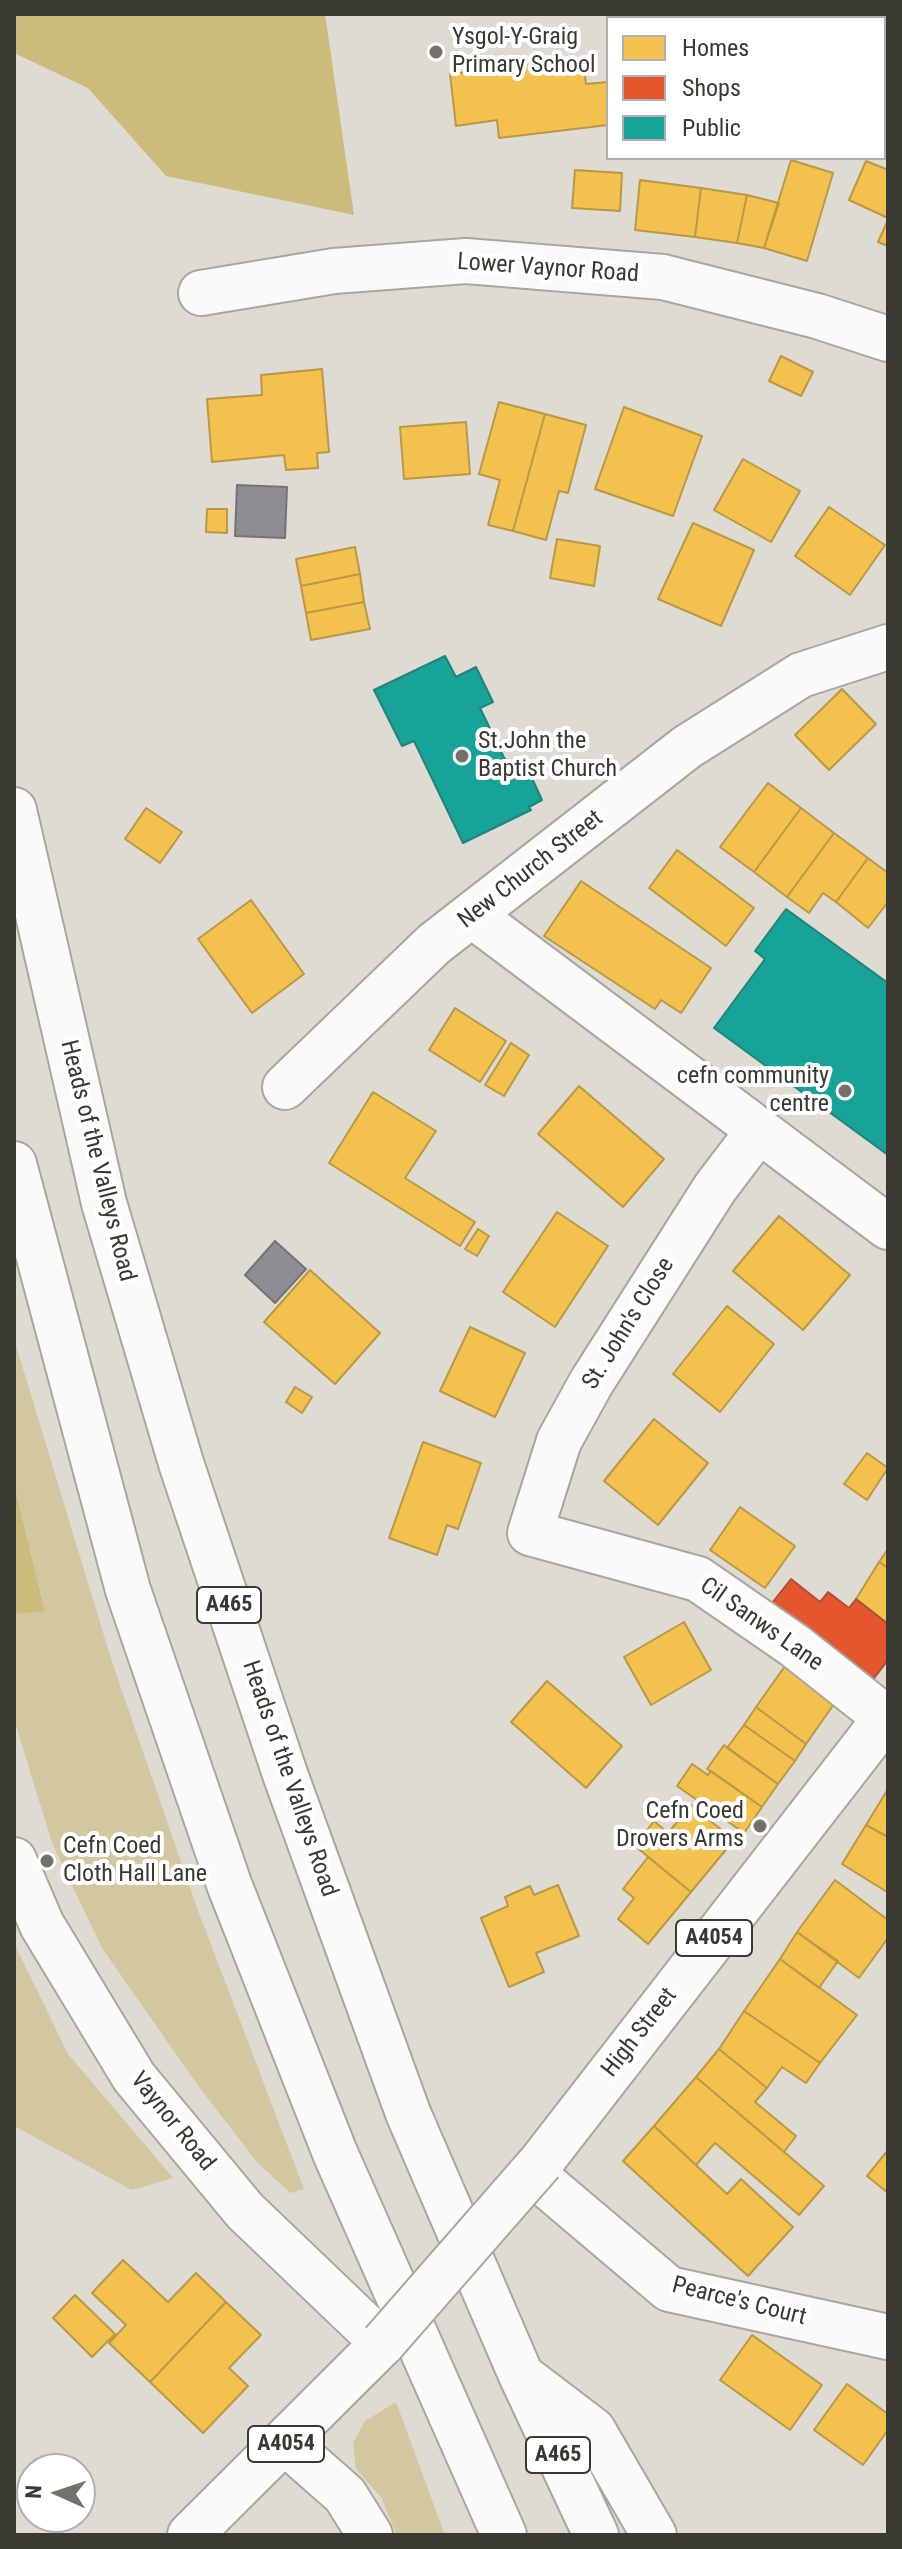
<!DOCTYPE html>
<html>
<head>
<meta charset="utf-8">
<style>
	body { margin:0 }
	#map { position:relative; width:902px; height:2549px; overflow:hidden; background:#dedbd2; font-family:"Roboto Condensed",sans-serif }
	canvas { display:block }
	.frame { position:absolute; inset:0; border:16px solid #393831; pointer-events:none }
	.legend { position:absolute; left:606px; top:16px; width:280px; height:144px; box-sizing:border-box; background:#fff; border:2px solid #b0afad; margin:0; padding:10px 14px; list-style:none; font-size:24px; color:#393831 }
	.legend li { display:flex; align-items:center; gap:16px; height:40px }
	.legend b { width:40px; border:2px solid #b0afad }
	.north { position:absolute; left:16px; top:2453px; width:80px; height:80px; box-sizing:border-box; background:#fff; border:2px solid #b0afad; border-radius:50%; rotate:273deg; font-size:22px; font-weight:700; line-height:32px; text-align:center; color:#393831 }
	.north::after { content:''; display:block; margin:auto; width:28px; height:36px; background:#737169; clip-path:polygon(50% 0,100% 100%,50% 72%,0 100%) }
</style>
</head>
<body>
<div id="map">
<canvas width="902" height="2549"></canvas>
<div class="frame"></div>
<ul class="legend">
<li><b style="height:22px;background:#f2c14e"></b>Homes</li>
<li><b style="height:22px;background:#e4572e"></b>Shops</li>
<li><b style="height:22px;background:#17a398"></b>Public</li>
</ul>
<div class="north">N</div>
</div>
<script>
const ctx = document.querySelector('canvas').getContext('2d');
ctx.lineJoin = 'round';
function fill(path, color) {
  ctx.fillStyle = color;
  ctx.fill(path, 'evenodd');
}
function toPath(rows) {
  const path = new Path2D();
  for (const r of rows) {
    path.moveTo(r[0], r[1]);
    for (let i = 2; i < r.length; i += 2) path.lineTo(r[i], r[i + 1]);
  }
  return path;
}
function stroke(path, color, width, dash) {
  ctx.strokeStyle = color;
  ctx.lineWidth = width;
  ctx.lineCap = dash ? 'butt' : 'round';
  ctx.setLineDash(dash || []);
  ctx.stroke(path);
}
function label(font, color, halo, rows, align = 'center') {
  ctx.font = font + ' "Roboto Condensed",sans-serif';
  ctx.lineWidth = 8;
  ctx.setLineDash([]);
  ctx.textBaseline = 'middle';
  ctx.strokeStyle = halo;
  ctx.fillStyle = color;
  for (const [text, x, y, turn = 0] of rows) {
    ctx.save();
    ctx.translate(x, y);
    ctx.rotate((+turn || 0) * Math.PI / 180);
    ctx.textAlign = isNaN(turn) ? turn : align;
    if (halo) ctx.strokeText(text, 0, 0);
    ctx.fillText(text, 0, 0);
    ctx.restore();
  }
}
fill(toPath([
	[14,1339,112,1662,196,1905,304,2189,290,2193,257,2162,199,2087,102,1948,52,1843,14,1719,14,1614,45,1610,14,1484],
	[14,1943,68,2054,173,2178,132,2190,14,2126],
	[396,2402,442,2527,445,2535,397,2535,381,2497,356,2469,353,2443,365,2421]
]), '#d2c79f');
fill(toPath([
	[14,14,325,14,354,215,166,176,88,88,14,53],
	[14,1484,45,1611,14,1614]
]), '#ccbc7c');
const homes = toPath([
	[860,14,888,14,888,27,884,25,884,18,860,14],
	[583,59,586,84,608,82,608,125,499,138,497,120,456,126,450,74,583,59],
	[791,160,833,173,807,261,764,248,791,160],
	[866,161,888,170,888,218,849,200,866,161],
	[575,170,622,173,620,211,572,208,575,170],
	[640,180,701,188,695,237,635,230,640,180],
	[701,188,747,195,737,243,695,237,701,188],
	[747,195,779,203,764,248,737,243,747,195],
	[888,220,888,246,878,242,888,220],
	[781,356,813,372,801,396,769,381,781,356],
	[322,369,329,452,317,453,318,468,286,470,284,455,212,462,207,399,262,395,261,375,322,369],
	[499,402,545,414,513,531,488,525,500,480,479,474,499,402],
	[624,407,702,436,673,516,595,489,624,407],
	[545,414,586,425,568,493,559,491,546,540,513,531,545,414],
	[466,422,470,474,404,479,400,427,466,422],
	[743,459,800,491,771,542,714,510,743,459],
	[829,507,885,545,850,595,795,556,829,507],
	[207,509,227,509,227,533,206,532,207,509],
	[693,523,754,550,721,626,658,599,693,523],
	[557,539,600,546,594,586,550,578,557,539],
	[355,547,360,574,301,586,296,559,355,547],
	[360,574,364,602,306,613,301,586,360,574],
	[364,602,370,629,311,640,306,613,364,602],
	[842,689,876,724,829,770,795,735,842,689],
	[768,783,801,808,754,872,720,847,768,783],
	[146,808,182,832,160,863,125,839,146,808],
	[801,808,834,833,787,897,754,872,801,808],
	[834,833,868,858,836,902,823,893,809,913,787,897,834,833],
	[677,850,754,908,726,946,649,888,677,850],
	[868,858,888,873,888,902,868,928,836,902,868,858],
	[581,881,711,968,681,1013,661,1000,655,1009,544,936,581,881],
	[251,900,304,974,252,1013,198,939,251,900],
	[455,1008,506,1041,480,1082,429,1050,455,1008],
	[511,1043,529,1055,504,1096,485,1085,511,1043],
	[579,1086,664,1159,623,1207,538,1134,579,1086],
	[373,1092,436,1131,405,1178,475,1222,460,1246,329,1163,373,1092],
	[557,1212,608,1246,555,1327,503,1292,557,1212],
	[779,1216,850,1275,803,1330,733,1271,779,1216],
	[478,1229,489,1236,477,1256,465,1249,478,1229],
	[310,1270,380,1333,335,1384,264,1322,310,1270],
	[727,1306,774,1344,720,1412,673,1374,727,1306],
	[470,1327,525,1353,495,1417,440,1391,470,1327],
	[295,1387,312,1397,302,1413,286,1402,295,1387],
	[654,1419,708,1463,658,1525,604,1481,654,1419],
	[423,1442,481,1463,458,1529,447,1525,437,1555,389,1538,423,1442],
	[867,1453,888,1468,867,1500,844,1484,867,1453],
	[740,1507,795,1546,765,1588,710,1550,740,1507],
	[888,1549,888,1568,879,1562,888,1549],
	[879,1562,888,1568,888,1624,856,1599,879,1562],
	[684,1622,711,1670,651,1705,624,1657,684,1622],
	[790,1659,841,1694,806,1744,756,1707,790,1659],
	[547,1681,622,1746,586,1788,511,1722,547,1681],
	[756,1707,806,1744,795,1761,744,1725,756,1707],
	[744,1725,795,1761,778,1784,727,1748,744,1725],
	[724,1745,778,1784,762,1807,707,1769,724,1745],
	[692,1764,708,1775,711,1771,762,1807,744,1833,677,1786,692,1764],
	[888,1789,888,1837,866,1825,888,1789],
	[691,1805,734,1840,691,1892,635,1846,654,1821,668,1833,691,1805],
	[866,1825,888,1837,887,1892,842,1864,866,1825],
	[648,1857,691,1892,648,1944,618,1919,634,1898,623,1889,648,1857],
	[835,1880,888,1920,888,1938,859,1978,797,1932,835,1880],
	[558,1885,579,1936,536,1953,544,1972,509,1987,481,1918,508,1906,505,1897,530,1886,534,1895,558,1885],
	[797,1932,838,1961,819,1988,780,1959,797,1932],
	[780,1959,857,2015,820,2063,744,2011,780,1959],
	[744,2011,820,2063,806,2083,782,2067,767,2088,719,2049,744,2011],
	[719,2049,767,2088,755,2102,796,2136,784,2152,696,2077,719,2049],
	[696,2077,824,2186,799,2215,715,2143,696,2165,654,2126,696,2077],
	[654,2126,727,2194,741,2179,793,2227,748,2276,623,2161,654,2126],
	[888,2150,888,2193,867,2176,888,2150],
	[123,2260,168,2302,196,2273,226,2302,150,2382,109,2343,126,2325,92,2293,123,2260],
	[75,2295,115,2334,92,2357,53,2318,75,2295],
	[226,2302,261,2335,229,2368,248,2386,203,2433,150,2382,226,2302],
	[752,2335,822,2385,790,2430,720,2380,752,2335],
	[847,2384,888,2414,888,2430,863,2465,814,2430,847,2384]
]);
fill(homes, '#f2c14e');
stroke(homes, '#ba9845', 2);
const shops = toPath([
	[791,1579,820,1602,828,1592,849,1608,856,1599,888,1624,888,1660,865,1690,765,1612,791,1579]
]);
fill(shops, '#e4572e');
stroke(shops, '#b14e2f', 2);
const public = toPath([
	[445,656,456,677,476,667,493,702,480,708,511,772,526,765,542,800,529,807,531,810,463,843,414,741,402,746,374,690,445,656],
	[786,909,888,983,888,1155,714,1028,765,959,755,951,786,909]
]);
fill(public, '#17a398');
stroke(public, '#218379', 2);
const industry = toPath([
	[237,485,287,487,285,538,235,536,237,485],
	[275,1241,306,1269,275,1303,245,1275,275,1241]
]);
fill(industry, '#8d8d92');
stroke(industry, '#747475', 2);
const minor = toPath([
	[884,76,888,78],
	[201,293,334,271,466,261,663,277,817,316,888,339],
	[473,916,888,1227],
	[285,1087,434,944,687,747,801,675,888,647],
	[759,1130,715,1188,591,1383,559,1441,530,1533,698,1579,795,1646,886,1718],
	[532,2173,669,2289,888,2337],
	[286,2443,345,2495,370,2535]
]);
const tertiary = toPath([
	[14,1860,42,1925,134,2077,245,2211,383,2343]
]);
const primary = toPath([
	[541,2162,888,1715],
	[190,2535,383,2343]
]);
const trunk = toPath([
	[14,810,104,1203,181,1463,285,1774,408,2113,521,2375,596,2535],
	[14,1164,128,1590,229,1884,335,2153,504,2535],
	[526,2379,593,2430,654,2535]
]);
stroke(minor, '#a8a69f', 48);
stroke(tertiary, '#a8a69f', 48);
stroke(primary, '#a8a69f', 48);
stroke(trunk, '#a8a69f', 48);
stroke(minor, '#fafaf8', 44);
stroke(tertiary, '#fafaf8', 44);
stroke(primary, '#fafaf8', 44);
stroke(trunk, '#fafaf8', 44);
const primaryBridge = toPath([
	[383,2343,541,2162]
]);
stroke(primaryBridge, '#a8a69f', 48, []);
stroke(primaryBridge, '#fafaf8', 44);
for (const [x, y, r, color] of [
	[436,52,8,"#737169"],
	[462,756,8,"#737169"],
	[845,1091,8,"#737169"],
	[760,1826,8,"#737169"],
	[47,1861,8,"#737169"]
]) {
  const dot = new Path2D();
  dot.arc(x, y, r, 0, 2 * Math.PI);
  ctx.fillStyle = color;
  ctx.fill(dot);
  stroke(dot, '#fff', 3);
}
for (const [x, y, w] of [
	[229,1605,64],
	[714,1938,76],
	[286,2444,76],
	[558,2455,64]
]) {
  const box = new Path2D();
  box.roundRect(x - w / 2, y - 18, w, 36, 6);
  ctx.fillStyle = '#fff';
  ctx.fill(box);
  stroke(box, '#393831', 2);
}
label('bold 22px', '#393831', null, [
	["A465",229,1605],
	["A4054",714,1938],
	["A4054",286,2444],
	["A465",558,2455]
]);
label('24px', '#393831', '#fff', [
	["Ysgol-Y-Graig",452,38],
	["Primary School",452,66],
	["St.John the",478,742],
	["Baptist Church",478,770],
	["cefn community",829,1077,"right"],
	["centre",829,1105,"right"],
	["Cefn Coed",744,1812,"right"],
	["Drovers Arms",744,1840,"right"],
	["Cefn Coed",63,1847],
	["Cloth Hall Lane",63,1875]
], 'left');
label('24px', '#393831', '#fff', [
	["Lower Vaynor Road",548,269,4],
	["New Church Street",531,870,-38],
	["Heads of the Valleys Road",97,1161,76],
	["St. John's Close",629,1324,-58],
	["Cil Sanws Lane",761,1625,35],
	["Heads of the Valleys Road",289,1779,71],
	["High Street",640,2033,-52],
	["Vaynor Road",172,2122,51],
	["Pearce's Court",739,2302,14]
]);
</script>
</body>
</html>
